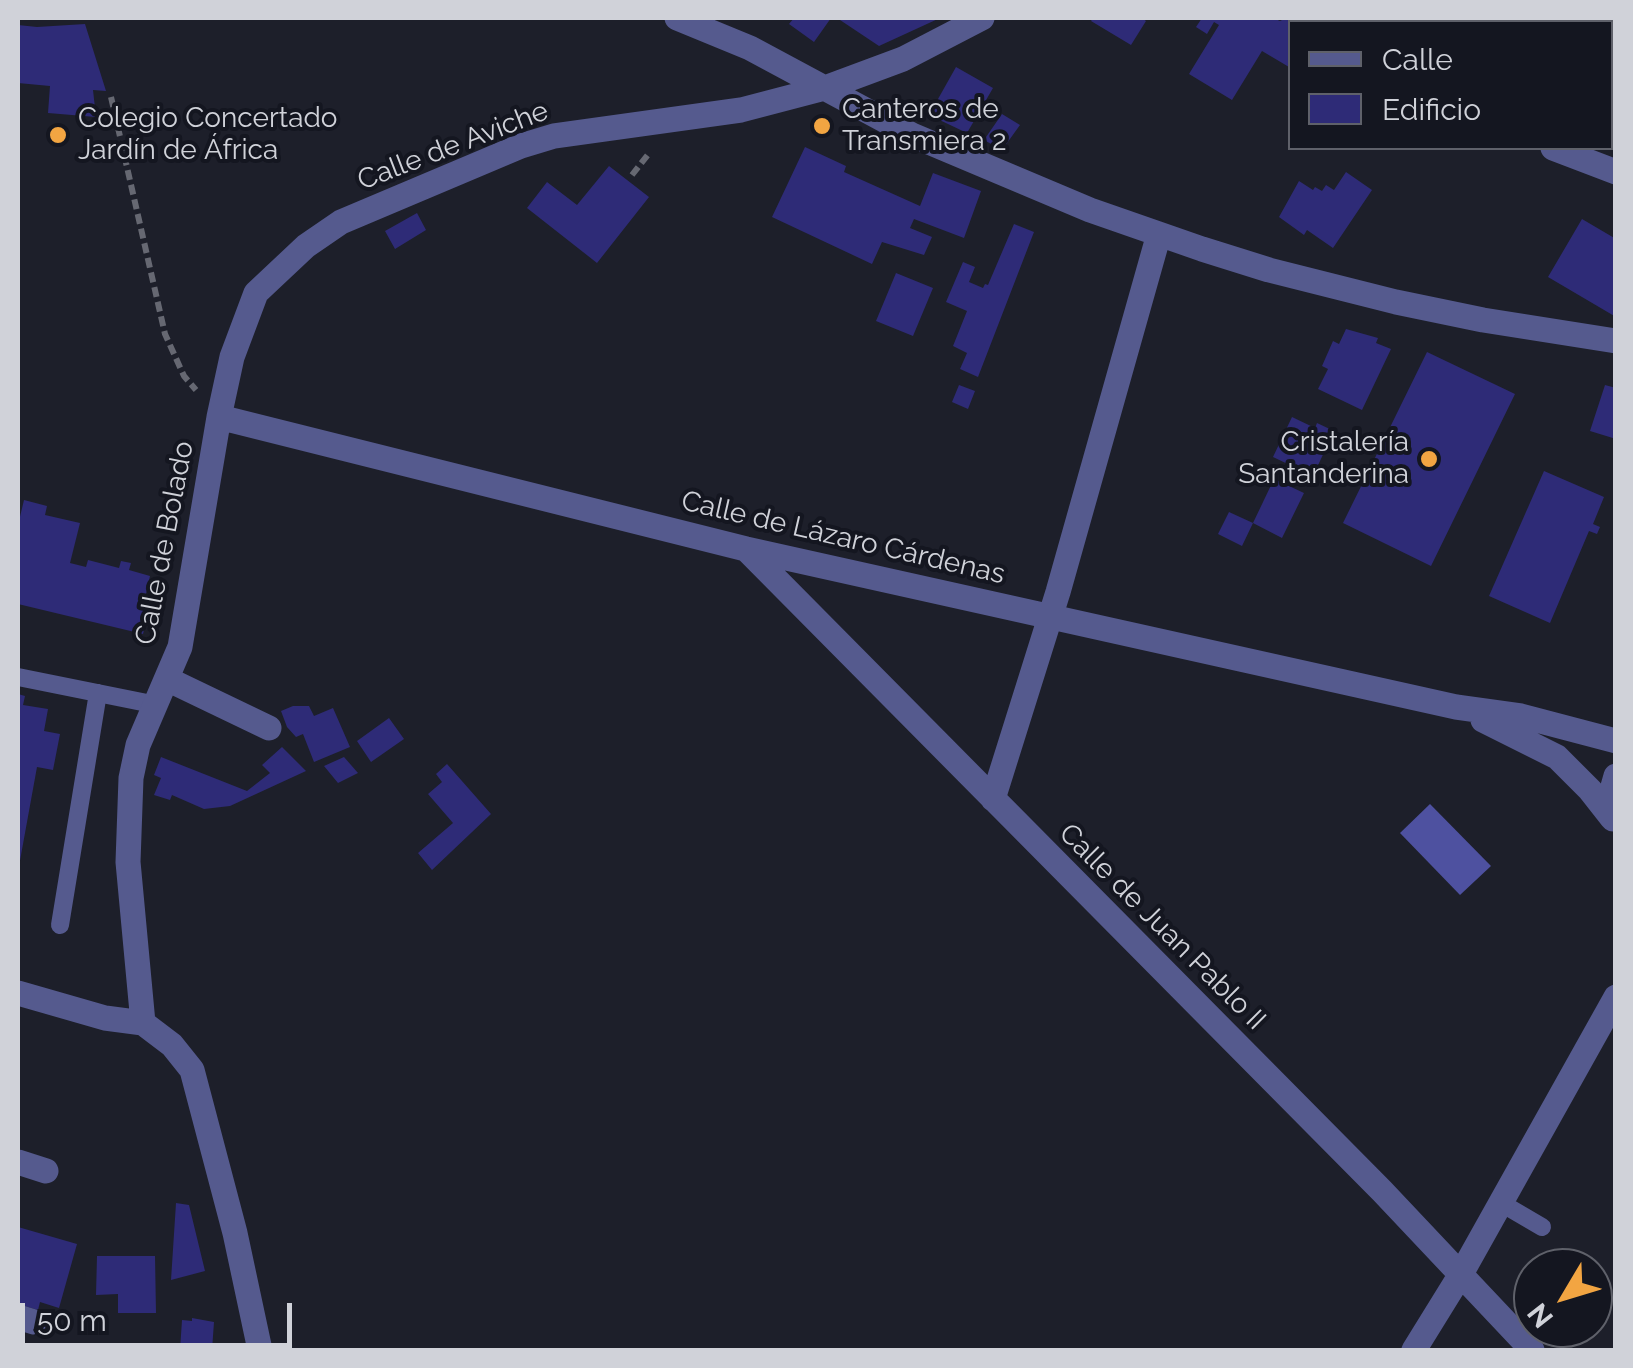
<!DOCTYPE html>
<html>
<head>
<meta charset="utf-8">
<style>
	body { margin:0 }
	#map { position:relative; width:1633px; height:1368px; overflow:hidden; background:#1d1f2a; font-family:Raleway,sans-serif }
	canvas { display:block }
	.frame { position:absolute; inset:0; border:20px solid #d0d2d9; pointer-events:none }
	.legend { position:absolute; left:1288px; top:20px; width:325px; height:130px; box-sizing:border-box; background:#141620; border:2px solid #5f616a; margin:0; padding:12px 18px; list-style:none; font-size:30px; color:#d0d2d9 }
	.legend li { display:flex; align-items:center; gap:20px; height:50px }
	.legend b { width:50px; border:2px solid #5f616a }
	.north { position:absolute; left:1513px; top:1248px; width:100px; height:100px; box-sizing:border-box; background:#141620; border:2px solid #5f616a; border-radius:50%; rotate:232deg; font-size:28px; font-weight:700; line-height:40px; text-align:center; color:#d0d2d9 }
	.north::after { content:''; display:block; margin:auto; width:35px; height:45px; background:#f2a542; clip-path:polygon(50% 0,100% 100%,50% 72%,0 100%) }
	.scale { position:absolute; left:20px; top:1303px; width:272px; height:45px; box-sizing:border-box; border:5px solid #d0d2d9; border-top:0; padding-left:12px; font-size:30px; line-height:35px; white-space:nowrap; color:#d0d2d9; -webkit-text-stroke:8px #141620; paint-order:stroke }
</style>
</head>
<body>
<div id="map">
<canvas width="1633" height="1368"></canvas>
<div class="frame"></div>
<ul class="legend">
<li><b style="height:12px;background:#555a8e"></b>Calle</li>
<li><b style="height:28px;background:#2e2b77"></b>Edificio</li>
</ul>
<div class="north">N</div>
<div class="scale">50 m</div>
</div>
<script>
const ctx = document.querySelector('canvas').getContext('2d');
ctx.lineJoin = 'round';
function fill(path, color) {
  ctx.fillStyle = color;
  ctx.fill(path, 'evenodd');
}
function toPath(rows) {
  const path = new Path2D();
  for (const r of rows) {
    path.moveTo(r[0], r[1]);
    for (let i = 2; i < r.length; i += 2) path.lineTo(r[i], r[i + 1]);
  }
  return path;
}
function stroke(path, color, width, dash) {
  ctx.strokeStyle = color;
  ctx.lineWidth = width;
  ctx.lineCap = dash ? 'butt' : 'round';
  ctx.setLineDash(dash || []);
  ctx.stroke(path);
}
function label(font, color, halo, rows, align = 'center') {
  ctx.font = font + ' Raleway,sans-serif';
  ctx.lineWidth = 8;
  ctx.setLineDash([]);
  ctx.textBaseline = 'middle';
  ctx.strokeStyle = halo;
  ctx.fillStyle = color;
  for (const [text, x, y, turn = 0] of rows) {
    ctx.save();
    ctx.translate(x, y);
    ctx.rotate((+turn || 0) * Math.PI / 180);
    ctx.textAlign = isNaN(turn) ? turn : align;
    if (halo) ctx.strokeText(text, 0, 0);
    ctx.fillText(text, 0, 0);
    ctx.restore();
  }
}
fill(toPath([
	[1430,804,1491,866,1460,895,1400,833]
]), '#4e51a0');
fill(toPath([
	[794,18,831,18,814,42,789,24],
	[837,18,940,18,879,46],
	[1093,18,1142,18,1146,21,1131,45,1091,21],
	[1202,18,1273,18,1280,21,1286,18,1290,20,1290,64,1289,67,1262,51,1232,100,1189,74,1219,25,1214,22,1207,34,1196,27],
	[85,24,106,91,93,90,96,117,48,113,50,86,18,83,18,25,37,27],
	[956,67,993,88,967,133,929,115],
	[1002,114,1020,125,1002,150,984,140],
	[805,147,846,166,844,172,920,206,933,173,981,191,964,238,914,219,910,228,932,237,924,255,882,242,872,264,772,217],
	[609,166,649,197,597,263,527,208,547,182,577,205],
	[1346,172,1372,190,1333,248,1307,230,1304,235,1279,217,1299,181,1313,190,1315,187,1322,191,1326,185,1334,190],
	[417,213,426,230,395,249,385,231],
	[1582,219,1616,239,1616,317,1548,277],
	[1014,224,1034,232,978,377,960,369,967,353,953,346,967,311,946,302,963,262,975,267,969,282,983,288,985,284,988,285],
	[896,273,933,288,913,336,876,321],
	[1346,329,1378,338,1376,343,1391,349,1362,410,1318,389,1328,369,1322,366,1333,341,1339,344],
	[1427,352,1515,394,1431,566,1343,523],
	[959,385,975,391,968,409,952,402],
	[1605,385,1616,388,1616,439,1590,431],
	[1292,417,1315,428,1317,423,1334,431,1313,476,1273,457],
	[1544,471,1604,497,1593,524,1600,527,1597,534,1589,531,1550,623,1489,596],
	[1274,479,1304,493,1282,538,1253,523],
	[24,500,47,506,45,515,80,523,70,563,86,567,88,560,119,568,121,561,131,563,129,570,150,576,144,603,150,605,143,634,18,604,18,525],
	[1229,512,1253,523,1242,546,1218,534],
	[18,694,25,696,23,705,48,709,44,731,60,734,53,770,37,767,19,866],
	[293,706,309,706,314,716,333,708,350,747,314,762,303,734,296,737,287,727,281,711],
	[389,718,404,739,371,762,357,741],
	[282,747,306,771,230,806,204,809,172,795,170,800,154,795,161,778,154,775,161,757,247,791,270,773,262,765],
	[344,757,358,773,338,783,324,766],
	[447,764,491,814,432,870,418,853,453,823,428,794,442,782,436,774],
	[176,1203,189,1205,205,1271,171,1280],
	[18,1227,77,1244,59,1308,40,1302,38,1310,18,1304],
	[97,1256,155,1256,156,1313,118,1313,118,1294,96,1295],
	[192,1318,214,1322,212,1350,180,1350,182,1320,192,1321],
	[95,1346,120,1348,120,1350,94,1350]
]), '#2e2b77');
stroke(toPath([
	[111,97,165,334,184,376,196,390],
	[632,175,650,152]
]), '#666872', 6, [10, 5]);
stroke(toPath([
	[18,677,157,705],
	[60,925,98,693],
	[1501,1203,1542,1227]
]), '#555a8e', 18);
stroke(toPath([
	[677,18,750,48,912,135,1090,210,1202,249,1269,270,1396,302,1483,320,1616,341],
	[1364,18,1371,22],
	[1553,148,1616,172],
	[219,417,746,549,1456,707,1521,716,1616,741],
	[746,549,1382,1191,1532,1350],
	[167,679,269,728],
	[1483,720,1557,757,1590,790,1612,818],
	[993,799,1058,592,1159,234],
	[1613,819,1610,797,1616,776],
	[18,993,105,1018,143,1023],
	[18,1162,46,1171],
	[18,1317,34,1322],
	[260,1350,235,1233,192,1070,172,1045,143,1023,128,862,131,778,138,745,180,647,219,417,232,357,256,293,306,246,341,222,521,146,554,136,741,110,825,88,903,59,982,18],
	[1414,1350,1461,1274,1616,997]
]), '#555a8e', 25);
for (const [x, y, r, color] of [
	[822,126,10,"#f2a542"],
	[58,135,10,"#f2a542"],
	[1429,459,10,"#f2a542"]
]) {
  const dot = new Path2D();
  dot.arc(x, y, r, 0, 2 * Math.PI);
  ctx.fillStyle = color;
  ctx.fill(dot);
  stroke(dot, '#141620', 4);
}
label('28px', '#d0d2d9', '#141620', [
	["Canteros de",842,110],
	["Transmiera 2",842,142],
	["Colegio Concertado",78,119],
	["Jardín de África",78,151],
	["Cristalería",1409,443,"right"],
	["Santanderina",1409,475,"right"]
], 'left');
label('28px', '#d0d2d9', '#141620', [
	["Calle de Aviche",453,146,-21],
	["Calle de Lázaro Cárdenas",843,538,13],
	["Calle de Bolado",165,543,-79],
	["Calle de Juan Pablo II",1162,927,45]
]);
</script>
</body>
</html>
